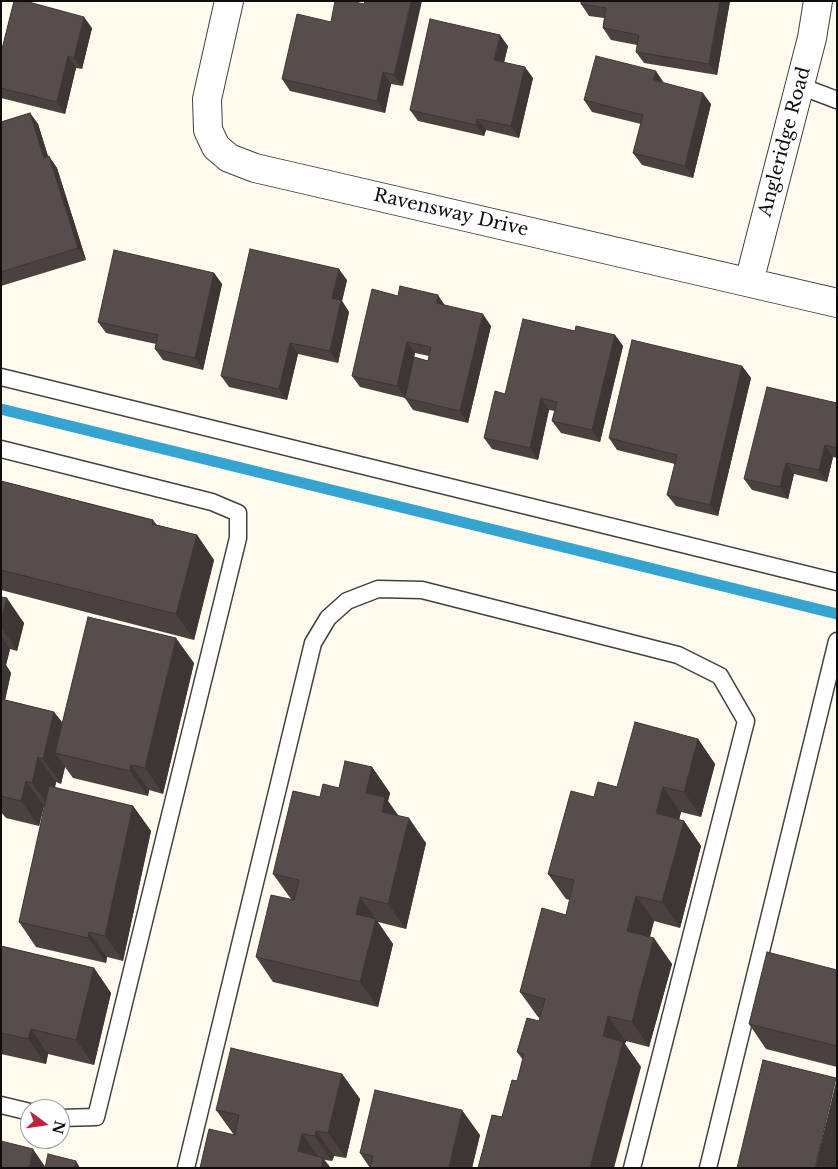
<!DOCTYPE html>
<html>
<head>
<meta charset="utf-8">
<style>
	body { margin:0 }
	#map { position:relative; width:838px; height:1169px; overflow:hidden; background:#fffaee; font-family:"Libre Baskerville",serif }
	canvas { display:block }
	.frame { position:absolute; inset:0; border:2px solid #0e0e0e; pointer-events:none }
	.north { position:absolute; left:20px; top:1099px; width:50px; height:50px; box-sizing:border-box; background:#fff; border:1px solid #9f9f9f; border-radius:50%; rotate:104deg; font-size:14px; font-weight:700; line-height:20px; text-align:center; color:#0e0e0e }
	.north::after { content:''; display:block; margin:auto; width:18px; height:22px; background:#c1223a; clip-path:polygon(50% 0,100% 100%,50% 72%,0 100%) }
</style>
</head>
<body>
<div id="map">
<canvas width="838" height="1169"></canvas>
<div class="frame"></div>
<div class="north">N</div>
</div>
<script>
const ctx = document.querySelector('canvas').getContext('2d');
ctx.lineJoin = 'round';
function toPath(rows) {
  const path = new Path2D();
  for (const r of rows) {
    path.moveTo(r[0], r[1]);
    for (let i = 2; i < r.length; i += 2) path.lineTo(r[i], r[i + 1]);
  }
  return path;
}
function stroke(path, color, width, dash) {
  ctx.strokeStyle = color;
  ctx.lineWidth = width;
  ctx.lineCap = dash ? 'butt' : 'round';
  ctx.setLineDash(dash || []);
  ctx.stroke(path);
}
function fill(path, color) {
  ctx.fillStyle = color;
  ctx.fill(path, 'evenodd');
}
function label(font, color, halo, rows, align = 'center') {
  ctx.font = font + ' "Libre Baskerville",serif';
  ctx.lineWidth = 5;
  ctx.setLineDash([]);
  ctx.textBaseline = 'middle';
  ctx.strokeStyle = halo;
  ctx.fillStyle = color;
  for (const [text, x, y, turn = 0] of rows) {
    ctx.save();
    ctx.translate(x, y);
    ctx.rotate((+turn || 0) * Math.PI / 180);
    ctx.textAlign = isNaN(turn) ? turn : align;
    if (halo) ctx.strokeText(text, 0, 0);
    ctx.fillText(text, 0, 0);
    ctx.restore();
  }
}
stroke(toPath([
	[1,409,837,614]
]), '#36a4d1', 11);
const service = toPath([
	[800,86,837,100],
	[1,377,837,582],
	[1,449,212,502,238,513,238,538,96,1117,60,1118],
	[1,1105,30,1112],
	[186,1168,313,643,328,618,347,601,378,589,422,590,678,655,720,676,746,721,632,1168],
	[708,1168,837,641]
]);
const minor = toPath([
	[229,1,207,99,208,130,216,147,229,158,255,168,837,303],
	[749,282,812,38,818,1]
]);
stroke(service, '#414141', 19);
stroke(minor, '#414141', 30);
stroke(service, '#fff', 16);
stroke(minor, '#fff', 28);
fill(toPath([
	[350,1,403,86,391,84,385,113,290,91,282,79,331,22],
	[581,1,730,1,717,75,644,63,636,52,637,45,611,40,603,28,604,18,589,16,581,4],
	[92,28,82,69,76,68,65,114,1,98,1,53],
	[508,46,504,62,533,78,519,138,486,130,484,136,418,121,410,110],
	[664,83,711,104,693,178,642,165,633,153,641,124,592,112,584,100],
	[30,113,38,124,48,156,57,168,86,260,1,286,1,122],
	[214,273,222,284,203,370,163,360,155,349,156,344,106,333,98,322],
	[347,280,342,301,349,312,338,363,298,354,287,400,229,387,221,376],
	[398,296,445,305,491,326,468,423,413,410,405,398,360,387,352,376],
	[415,353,429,356,428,361,414,357],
	[575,331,615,335,623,346,600,442,561,433,552,421,555,411,549,410,538,460,492,449,484,438,505,394],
	[742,366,751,378,718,516,676,506,667,495,675,464,617,450,609,438],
	[837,403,837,458,833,457,827,482,794,474,788,499,752,490,744,479],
	[1,481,153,520,157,525,197,535,214,560,194,640,1,590],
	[1,597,24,623,17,651,10,649,6,665,11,673,5,700,54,712,63,723,194,663,163,794,149,790,148,796,73,778,65,767,61,784,56,782,55,788,133,806,151,831,123,961,107,957,106,963,36,947,19,922,45,807,44,806,39,826,6,818,1,812],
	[698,739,715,764,701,817,681,812,679,820,684,821,701,846,680,928,654,921,650,937,672,964,649,1047,626,1041,625,1044,641,1067,502,1117,517,1081,523,1060,517,1052,539,1021,540,1018,538,1017,520,992,566,915,570,900,566,899,548,874,594,797,617,787],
	[372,767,390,793,388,801,398,816,426,843,406,929,378,922,393,944,378,1007,273,982,256,957,291,899,273,874,320,797,339,788],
	[1,946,94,968,111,993,94,1065,48,1054,46,1064,1,1054],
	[837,970,837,1067,766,1049,749,1024],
	[342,1074,360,1099,346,1158,334,1156,332,1161,325,1160,234,1135,216,1110],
	[480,1135,472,1168,370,1168,360,1153]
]), '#4b4240');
fill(toPath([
	[411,1,422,1,403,86,394,75],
	[720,1,730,1,717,75,709,64],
	[84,17,92,28,82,69,74,58],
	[500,35,508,46,502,71,494,60],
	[68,56,76,68,65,114,57,102],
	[525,67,533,78,519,138,511,126],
	[656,71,664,83,653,80],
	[383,72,391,84,385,113,377,101],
	[703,93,711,104,693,178,685,166],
	[30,113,38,124,52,169,44,158],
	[477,119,486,130,484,136,476,125],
	[49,156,57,168,86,260,78,248],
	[339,269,347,280,342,301,349,312,338,363,330,351,332,298],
	[214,273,222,284,203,370,195,358],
	[438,295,446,307,436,303],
	[483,314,491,326,468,423,460,411],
	[615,335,623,346,600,442,592,430],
	[407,342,415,353,405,398,397,386],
	[290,343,298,354,287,400,279,389],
	[742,366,751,378,718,516,710,505],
	[541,398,549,410,538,460,530,448],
	[825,445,833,457,827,482,819,470],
	[786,463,794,474,788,499,780,487],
	[197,535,214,560,194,640,176,614],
	[7,598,24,623,17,651,1,627,1,620],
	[1,636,10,649,6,665,11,673,2,714],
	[176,638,194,663,163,794,145,768],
	[54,712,72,737,55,753,65,767,61,784,43,759],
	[698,739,715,764,701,817,684,792],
	[38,757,56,782,50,808,32,783],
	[131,765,149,790,148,796,130,771],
	[372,767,390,793,388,801,403,822,400,837,366,793],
	[26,781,44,806,39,826,21,801],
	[663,787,681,812,674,839,656,813],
	[133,806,151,831,123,961,105,936],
	[409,818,426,843,406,929,388,904],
	[684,821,701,846,680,928,662,902],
	[636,896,654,921,644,956,627,931],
	[360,897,393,944,378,1007,360,982,356,914],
	[89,932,107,957,106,963,88,938],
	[654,938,672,964,649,1047,632,1022],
	[94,968,111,993,94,1065,76,1040],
	[608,1016,626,1041,625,1044,641,1067,614,1168,590,1168,603,1036],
	[31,1029,48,1054,46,1064,28,1039],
	[342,1074,360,1099,346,1158,328,1133],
	[837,1078,837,1168,815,1168],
	[462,1110,480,1135,472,1168,449,1168],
	[316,1131,334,1156,332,1161,315,1136],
	[302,1134,320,1159,298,1151],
	[33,1149,46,1168,29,1168],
	[323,1158,331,1168,321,1168],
	[76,1161,80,1168,74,1168]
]), '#3d3634');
const building = toPath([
	[14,1,25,1,84,17,74,58,68,56,57,102,1,88,1,53,14,1],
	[335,1,350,1,364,4,365,1,411,1,394,75,383,72,377,101,282,79,297,14,331,22,335,1],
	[581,1,720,1,709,64,636,52,639,35,603,28,606,8,581,4,581,1],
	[430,19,500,35,494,60,525,67,511,126,477,119,476,125,410,110,430,19],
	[596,56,656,71,653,80,703,93,685,166,633,153,643,115,584,100,596,56],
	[30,113,44,158,49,156,78,248,1,272,1,122,30,113],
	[250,249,339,269,332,298,341,300,330,351,290,343,279,389,221,376,250,249],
	[114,250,214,273,195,358,155,349,158,335,98,322,114,250],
	[400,286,438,295,436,303,483,314,460,411,405,398,414,357,428,361,431,347,407,342,397,386,352,376,372,289,398,296,400,286],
	[523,319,575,331,576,326,615,335,592,430,552,421,557,402,541,398,530,448,484,438,495,391,505,394,523,319],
	[632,340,742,366,710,505,667,495,677,455,609,438,632,340],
	[767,387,837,403,837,448,825,445,819,470,786,463,780,487,744,479,767,387],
	[1,481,153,520,152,524,197,535,176,614,1,570,1,481],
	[1,597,7,598,1,620,1,597],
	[88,617,176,638,145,768,131,765,130,771,55,753,88,617],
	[1,699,54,712,43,759,38,757,32,783,26,781,21,801,1,796,1,699],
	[635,722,698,739,684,792,663,787,656,813,684,821,662,902,636,896,627,931,654,938,632,1022,608,1016,603,1036,623,1042,590,1168,478,1168,492,1115,502,1117,512,1080,517,1081,524,1054,517,1052,527,1018,539,1021,545,999,520,992,542,908,566,915,574,880,548,874,571,791,594,797,598,782,617,787,635,722],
	[345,761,372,767,366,793,385,797,382,812,409,818,388,904,360,897,356,914,376,919,360,982,256,957,271,895,294,900,299,880,273,874,293,791,320,797,323,784,339,788,345,761],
	[49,786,133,806,105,936,89,932,88,938,19,922,49,786],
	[1,946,94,968,76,1040,31,1029,28,1039,1,1033,1,946],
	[767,952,837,970,837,1046,749,1024,767,952],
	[231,1048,342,1074,328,1133,316,1131,315,1136,302,1134,298,1151,323,1158,321,1168,200,1168,209,1129,235,1135,239,1115,216,1110,231,1048],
	[763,1060,836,1078,815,1168,737,1168,763,1060],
	[375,1090,462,1110,449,1168,370,1168,373,1156,360,1153,375,1090],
	[1,1141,33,1149,29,1168,1,1168,1,1141],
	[48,1154,76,1161,74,1168,45,1168,48,1154]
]);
fill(building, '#574d4a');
stroke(building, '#3d3634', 1);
label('18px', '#0e0e0e', '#fff', [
	["Angleridge Road",785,142,-75],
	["Ravensway Drive",451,213,13]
]);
</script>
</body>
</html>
